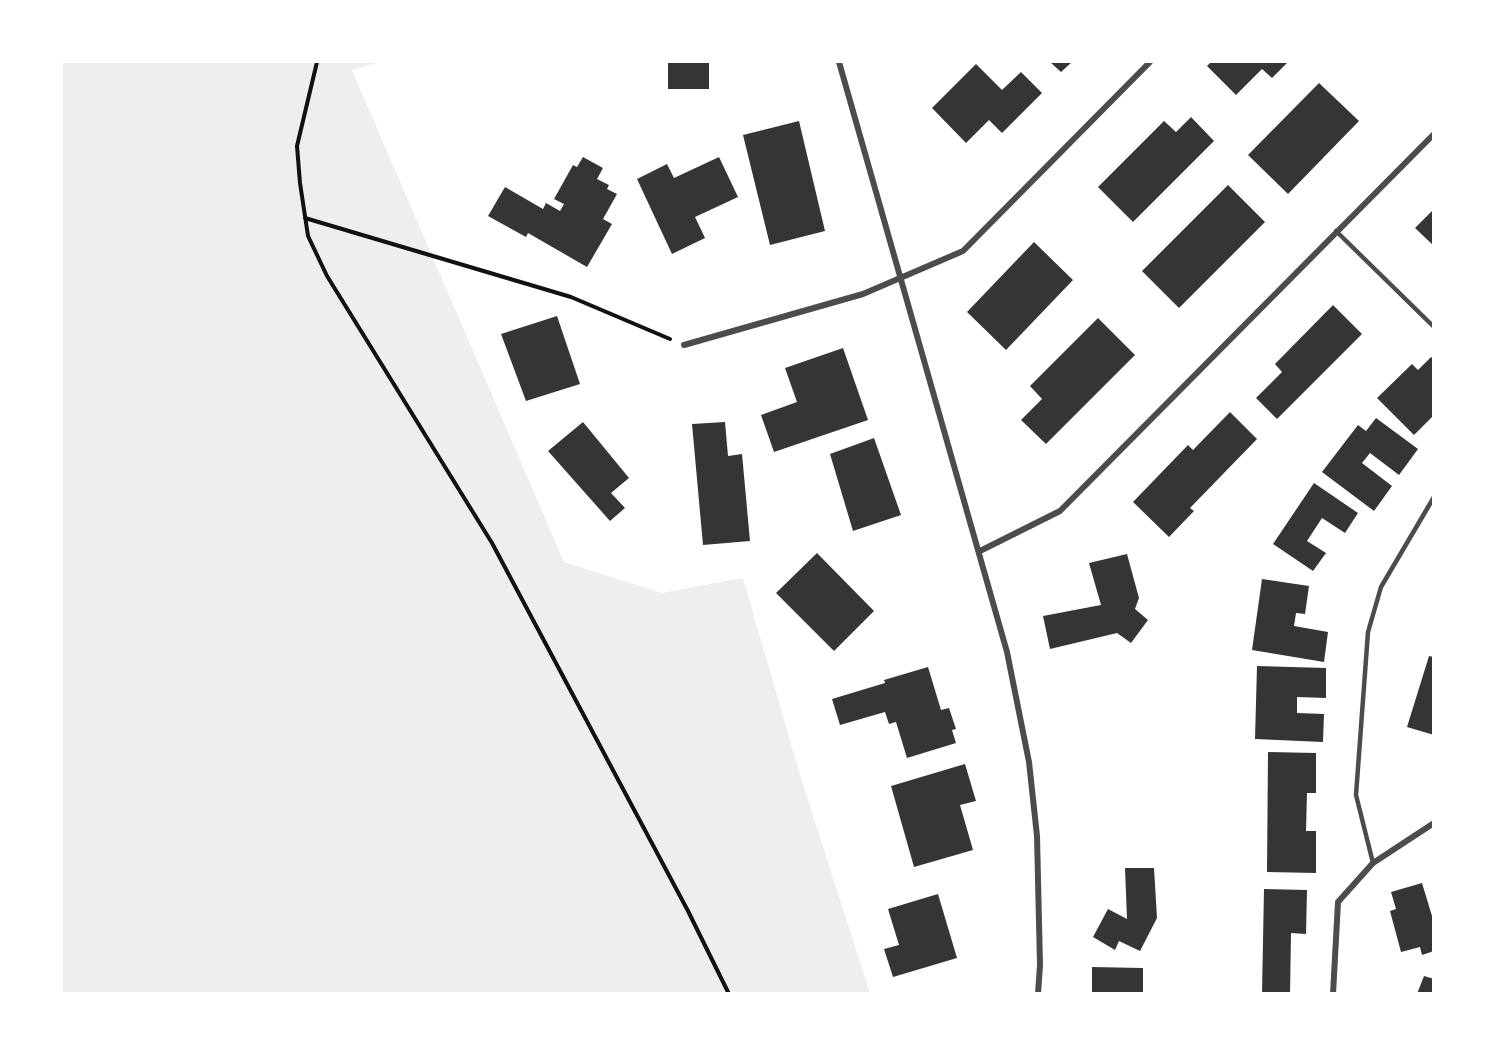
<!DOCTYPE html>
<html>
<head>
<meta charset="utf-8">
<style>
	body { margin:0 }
	#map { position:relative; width:1495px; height:1055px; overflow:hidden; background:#fff; font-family:Commissioner,sans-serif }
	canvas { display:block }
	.frame { position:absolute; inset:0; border:63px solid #fff; pointer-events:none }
</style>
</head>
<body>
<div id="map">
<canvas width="1495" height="1055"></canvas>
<div class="frame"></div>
</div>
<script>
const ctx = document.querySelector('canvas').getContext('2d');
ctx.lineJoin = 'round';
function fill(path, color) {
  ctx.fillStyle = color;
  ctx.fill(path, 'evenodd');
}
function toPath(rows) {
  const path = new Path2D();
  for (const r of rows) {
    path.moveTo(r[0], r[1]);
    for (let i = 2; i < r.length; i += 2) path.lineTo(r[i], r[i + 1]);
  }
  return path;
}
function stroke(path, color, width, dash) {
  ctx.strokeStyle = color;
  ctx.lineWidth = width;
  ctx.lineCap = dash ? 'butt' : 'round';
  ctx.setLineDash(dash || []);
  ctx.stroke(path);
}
fill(toPath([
	[62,62,380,62,352,70,564,562,662,593,743,578,800,775,870,993,62,993]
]), '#eee');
fill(toPath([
	[668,62,709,62,709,89,668,89],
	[1050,62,1072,62,1061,72],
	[1211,62,1288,62,1272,78,1262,69,1236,95,1207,66],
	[976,64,1002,90,1021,72,1042,93,1002,133,989,120,966,143,932,108],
	[1319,83,1359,121,1288,194,1248,155],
	[1191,117,1214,141,1133,222,1098,187,1164,121,1176,132],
	[799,121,825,231,770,245,743,135],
	[583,157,603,168,597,179,609,185,607,189,617,194,603,219,612,224,587,267,528,233,526,237,488,216,505,187,543,209,546,203,560,211,564,204,554,199,573,165,577,167],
	[719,157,738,197,695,217,705,238,672,254,637,179,667,164,674,178],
	[1228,185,1265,222,1179,308,1142,271],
	[1434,209,1434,246,1415,228],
	[1034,242,1073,280,1006,350,967,312],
	[1333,305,1362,334,1277,419,1256,398,1282,372,1275,364],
	[557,316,580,384,526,401,501,334],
	[1098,318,1135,355,1046,444,1021,420,1042,399,1030,386],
	[843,348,868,420,774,452,761,415,797,402,785,368],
	[1431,357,1434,359,1434,415,1414,435,1377,398,1412,364,1418,370],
	[1230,412,1257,439,1190,508,1194,511,1169,537,1133,502,1188,445,1193,450],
	[1376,418,1418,449,1399,475,1370,453,1362,463,1392,486,1374,511,1322,472,1358,425,1366,431],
	[583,422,629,478,611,493,625,508,610,521,548,451],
	[725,422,728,456,742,454,750,541,703,545,692,424],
	[874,438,901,515,853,531,830,454],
	[1314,483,1358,513,1345,533,1322,518,1307,541,1326,553,1313,571,1273,544],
	[817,553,874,611,834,651,776,593],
	[1127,554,1139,598,1135,609,1148,620,1131,643,1117,633,1050,649,1043,616,1101,605,1089,563],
	[1262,579,1309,586,1305,614,1296,613,1294,626,1328,632,1324,662,1252,650],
	[1429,656,1434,657,1434,735,1407,727],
	[1257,666,1326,668,1326,698,1297,697,1297,713,1324,714,1323,742,1255,739],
	[928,667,941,710,949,708,956,729,952,730,956,743,907,758,896,722,889,724,885,712,840,725,832,699,885,683,884,680],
	[1268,752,1316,753,1316,793,1307,793,1306,831,1316,831,1316,873,1267,872],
	[965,764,976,801,960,805,973,850,914,867,891,786],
	[1125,868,1154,868,1157,918,1140,951,1119,941,1115,950,1093,937,1108,909,1127,919],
	[1422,883,1432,916,1434,915,1434,951,1422,955,1420,947,1401,952,1390,911,1396,909,1391,892],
	[1264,889,1307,890,1306,934,1291,933,1290,994,1262,994],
	[938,894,957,958,893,977,884,949,899,945,888,909],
	[1092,967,1143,968,1143,994,1092,994],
	[1424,976,1434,979,1434,994,1417,994]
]), '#353535');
stroke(toPath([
	[317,62,297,146,300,183,308,236,327,276,492,543,688,911,729,994],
	[305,218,571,297,670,339]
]), '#111', 4);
stroke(toPath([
	[1336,231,1434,327],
	[1373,863,1356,795,1368,632,1381,587,1434,497]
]), '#4c4c4c', 4.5);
stroke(toPath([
	[839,62,1007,652,1029,762,1037,836,1040,965,1038,994],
	[684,345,863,294,963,251,1150,62],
	[980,551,1060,511,1434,134],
	[1333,994,1338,902,1373,863,1434,823]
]), '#4c4c4c', 6);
</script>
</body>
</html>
